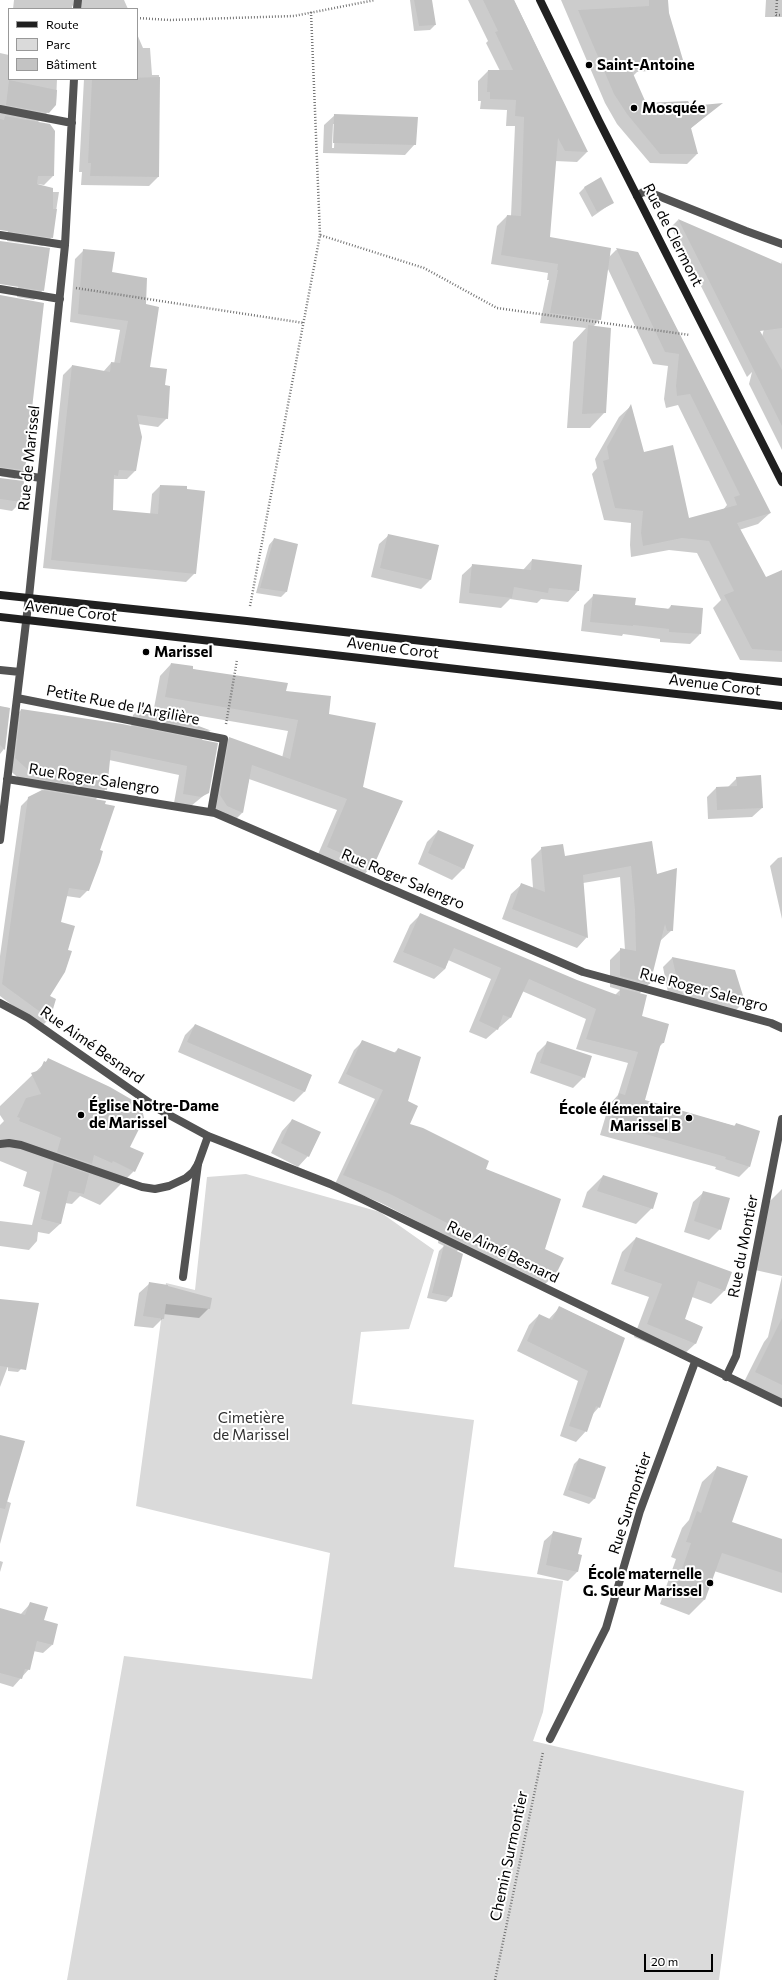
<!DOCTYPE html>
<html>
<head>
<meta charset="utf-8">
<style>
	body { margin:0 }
	#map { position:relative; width:782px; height:1980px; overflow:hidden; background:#fff; font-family:Commissioner,sans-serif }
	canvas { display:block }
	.legend { position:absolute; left:8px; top:8px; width:130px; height:72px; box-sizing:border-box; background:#fff; border:1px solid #999; margin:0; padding:5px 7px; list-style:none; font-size:12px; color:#000 }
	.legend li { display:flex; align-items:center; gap:8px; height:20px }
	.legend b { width:20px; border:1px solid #999 }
	.scale { position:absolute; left:644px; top:1954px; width:69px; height:18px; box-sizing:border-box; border:2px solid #000; border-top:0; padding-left:5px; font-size:12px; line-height:14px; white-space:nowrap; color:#000; -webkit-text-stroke:3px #fff; paint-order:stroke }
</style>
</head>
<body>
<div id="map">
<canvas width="782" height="1980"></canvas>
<ul class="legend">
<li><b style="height:5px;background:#202020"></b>Route</li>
<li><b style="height:11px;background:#dadada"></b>Parc</li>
<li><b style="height:11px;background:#c3c3c3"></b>Bâtiment</li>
</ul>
<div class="scale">20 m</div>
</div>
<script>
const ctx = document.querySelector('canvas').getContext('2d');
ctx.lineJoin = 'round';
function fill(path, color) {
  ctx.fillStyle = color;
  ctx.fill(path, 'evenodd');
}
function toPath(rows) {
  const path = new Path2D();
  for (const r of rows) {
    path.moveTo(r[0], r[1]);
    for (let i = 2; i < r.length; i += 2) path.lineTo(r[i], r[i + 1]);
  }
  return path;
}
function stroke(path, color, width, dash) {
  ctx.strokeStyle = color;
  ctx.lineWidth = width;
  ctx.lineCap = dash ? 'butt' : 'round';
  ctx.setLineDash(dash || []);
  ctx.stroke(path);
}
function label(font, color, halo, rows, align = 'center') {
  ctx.font = font + ' Commissioner,sans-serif';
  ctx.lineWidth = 4;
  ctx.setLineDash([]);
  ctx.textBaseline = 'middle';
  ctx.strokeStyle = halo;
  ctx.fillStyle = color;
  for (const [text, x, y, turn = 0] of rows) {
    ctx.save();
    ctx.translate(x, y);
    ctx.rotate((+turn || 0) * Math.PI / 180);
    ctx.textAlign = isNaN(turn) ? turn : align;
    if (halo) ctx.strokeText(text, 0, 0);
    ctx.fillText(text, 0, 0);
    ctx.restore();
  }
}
fill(toPath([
	[246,1174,380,1212,434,1250,409,1329,361,1332,352,1404,474,1420,454,1567,563,1581,543,1712,533,1741,744,1791,719,1980,67,1980,124,1656,312,1679,330,1553,136,1506,166,1283,195,1290,207,1177]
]), '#dadada');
fill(toPath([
	[14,0,124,0,128,9,74,9,72,5,72,9,13,9],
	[410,0,431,0,435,25,430,30,414,31],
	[468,0,514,0,587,152,577,162,555,161,549,238,609,257,616,250,638,253,770,513,758,524,739,530,765,579,782,571,782,662,740,660,713,608,721,600,697,553,669,550,631,557,630,545,631,523,604,520,592,474,597,468,595,459,619,417,631,406,643,453,688,519,723,510,727,505,678,405,666,408,664,399,668,366,653,364,607,267,600,319,593,327,605,412,590,428,567,428,573,342,586,328,540,323,549,280,547,280,548,273,491,264,497,226,507,216,511,216,515,126,506,126,507,110,480,109,481,101,478,101,478,81,488,71,500,71,486,43,488,41],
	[561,0,667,0,668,14,682,60,672,69,637,72,633,76,645,104,690,107,720,104,690,129,697,154,687,164,650,163,617,124,605,103],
	[766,0,782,0,782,17,765,17],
	[137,34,143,48,150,48,152,75,159,75,158,177,149,186,81,185,82,172,79,172,84,79,137,79],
	[0,53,9,55,9,79,57,79,56,104,37,123,53,176,44,185,37,184,52,192,59,192,52,237,43,246,7,241,10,205,0,203],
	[335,115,415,144,405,155,323,153,324,125],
	[333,124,335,124,334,148,332,148],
	[600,179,612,203,592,217,579,193,584,188],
	[678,220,755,254,755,363,782,261,782,450,749,384,752,372,747,377,671,227],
	[84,250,145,305,149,368,164,386,167,418,158,427,138,424,135,471,127,479,113,479,112,511,150,515,152,494,160,486,195,573,186,582,43,568,63,375,72,366,103,372,111,363,114,364,120,330,70,322,75,259],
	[20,272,43,290,34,300,17,297],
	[0,296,24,470,15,479,0,476],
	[0,479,23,482,21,502,12,511,0,509],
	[389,535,438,546,430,580,421,589,371,577,379,544],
	[274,539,297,545,286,592,281,597,256,593,269,545],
	[532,560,581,566,578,591,568,602,541,599,537,603,510,599,501,608,459,603,462,575,473,565,523,570],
	[594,595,634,606,668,609,671,606,700,634,690,644,660,642,660,639,623,634,622,636,581,631,584,605],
	[171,664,285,691,328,715,362,787,402,802,372,867,360,878,316,859,337,810,249,779,242,813,231,824,209,807,218,750,229,738,282,758,288,731,154,708,160,676],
	[142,706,210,731,201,741,208,792,191,806,174,803,179,775,109,760,106,789,95,800,99,851,88,890,80,898,66,896,60,923,49,996,55,1000,49,1019,41,1027,0,996,0,956,21,806,29,798,44,790,29,787,7,768,12,719,21,710,131,727,133,715],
	[0,707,9,708,4,749,0,754],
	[737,778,762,808,752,817,708,819,707,797,716,788,727,788],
	[438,831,473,846,463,869,452,880,418,864,427,842],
	[651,842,656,875,672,930,660,941,649,984,639,994,640,1017,663,1043,659,1047,644,1101,734,1126,736,1124,749,1167,739,1177,715,1169,716,1167,600,1135,609,1105,618,1095,628,1063,576,1049,586,1019,522,991,510,1018,486,1039,469,1032,491,979,448,960,445,969,434,979,393,962,410,925,421,914,576,981,615,995,620,990,610,987,610,960,621,949,625,950,620,877,583,883,587,937,577,948,502,919,511,894,522,884,533,888,531,859,542,848,564,857],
	[782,857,782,919,770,866,778,858],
	[672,958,734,971,744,1002,735,1011,668,993,663,967],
	[195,1025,311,1075,304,1092,294,1102,178,1052,185,1035],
	[363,1041,394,1053,398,1049,409,1124,485,1170,544,1250,554,1276,545,1284,463,1245,456,1252,462,1255,451,1297,446,1302,427,1298,439,1251,444,1246,438,1243,440,1233,381,1203,335,1184,375,1099,338,1083,354,1050],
	[547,1043,584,1077,573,1088,530,1073,537,1053],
	[48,1060,139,1127,128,1147,134,1171,100,1205,80,1196,72,1204,65,1203,60,1224,49,1234,38,1232,37,1241,29,1250,0,1246,0,1221,32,1225,40,1192,23,1186,27,1172,0,1161,0,1125,4,1121,0,1115,0,1106],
	[292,1120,308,1156,298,1167,271,1153,282,1131],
	[603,1176,652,1208,636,1224,582,1207,587,1192],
	[782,1189,782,1406,742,1386,764,1342,768,1337,782,1276,755,1270,768,1203],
	[704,1192,720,1229,709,1240,684,1232,693,1202],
	[636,1238,725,1290,711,1304,692,1297,684,1319,702,1327,695,1344,681,1357,634,1337,649,1297,611,1284,622,1252],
	[149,1284,167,1287,209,1308,199,1318,163,1314,163,1318,153,1328,134,1326,139,1293],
	[0,1299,26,1364,18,1372,8,1371,8,1366,0,1387],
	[560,1307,624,1338,599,1407,592,1415,586,1431,576,1442,560,1436,578,1381,517,1351,529,1325,539,1315,548,1320],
	[0,1436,6,1501,11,1503,0,1544],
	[579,1459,605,1467,594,1499,589,1504,563,1495,574,1464],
	[718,1467,731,1523,782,1540,782,1593,714,1571,704,1600,689,1615,660,1604,676,1559,671,1557,682,1528,689,1520,702,1482],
	[554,1532,577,1554,577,1572,568,1581,537,1574,544,1541],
	[0,1561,3,1562,0,1572],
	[30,1604,43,1620,52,1645,43,1653,33,1651,29,1669,13,1687,0,1683,0,1609,20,1615]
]), '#0003');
fill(toPath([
	[414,0,432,0,436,25,419,26],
	[483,0,514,0,588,152,565,151,558,138,550,237,611,248,601,320,550,313,558,270,557,270,558,264,501,255,507,215,521,216,524,117,515,116,516,100,490,99,490,92,487,92,488,70,513,70,495,32,498,31],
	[649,0,668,0,669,13,683,60,642,63,643,68,631,69,646,103,688,101,691,106,723,103,691,128,698,154,660,154,627,114,614,94,578,10,649,6],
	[160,77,159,177,90,176,91,163,88,163,92,79],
	[9,80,57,90,56,105,49,113,6,105],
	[334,114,418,117,416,145,333,143],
	[5,116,50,124,55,131,54,176,38,176,37,184,53,188,53,209,57,209,53,238,0,230,0,119,4,120],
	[601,177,614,203,597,212,584,187],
	[678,219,782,264,782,328,760,331,782,370,782,426],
	[0,241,50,248,44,291,0,284],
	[616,248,638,252,771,513,737,523,766,577,782,570,782,651,752,649,724,595,734,591,709,541,682,538,643,546,641,533,643,511,615,508,603,461,609,459,607,447,631,404,644,452,673,445,689,518,737,505,734,497,740,495,690,394,677,396,676,386,679,354,665,352],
	[83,249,115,252,112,272,147,278,146,304,159,307,150,367,167,369,165,385,170,386,168,419,137,415,142,437,136,471,119,470,118,476,114,475,113,510,158,514,160,485,187,486,187,489,205,491,196,574,51,560,72,365,110,372,111,362,120,363,128,321,78,314],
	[0,295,44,303,25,470,0,467],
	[588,325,611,328,606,413,582,414],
	[0,478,24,481,22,502,0,499],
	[388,534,439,545,431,580,380,568],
	[274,538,298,544,287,592,260,588],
	[532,559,582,565,579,591,549,588,548,593,514,587,512,598,469,593,472,564,531,570],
	[593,594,636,598,635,605,670,609,671,605,703,608,701,634,669,632,669,629,633,625,633,626,590,622],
	[171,663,193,666,193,669,288,683,286,691,331,696,329,714,376,723,363,787,403,801,373,867,327,847,347,799,252,765,243,813,227,806,220,795,229,737,290,759,298,720,165,697],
	[142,705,212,731,139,717],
	[0,706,10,708,5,750,0,745],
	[21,709,122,724,218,743,209,793,201,797,183,794,187,766,111,750,107,790,38,779,15,758],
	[761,775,763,808,717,810,716,787,737,786,736,777],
	[42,790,106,801,105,804,115,806,100,850,103,851,100,862,89,891,69,888,61,922,75,926,68,950,72,951,65,972,50,996,56,999,50,1019,2,984,28,797],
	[438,830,474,845,464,869,428,853],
	[652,841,657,874,677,868,673,931,667,931,665,924,650,984,620,976,620,948,636,951,635,910,631,866,583,875,588,938,512,909,521,883,545,892,541,847,563,844,565,856],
	[420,913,577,980,620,996,620,988,647,995,642,1016,669,1024,664,1043,661,1043,645,1100,735,1126,736,1123,760,1131,750,1167,725,1159,726,1157,610,1124,619,1093,625,1095,638,1052,586,1039,596,1009,529,979,511,1018,503,1015,498,1030,479,1021,501,968,454,948,445,969,403,952],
	[672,957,735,970,745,1002,678,984],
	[195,1024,312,1075,305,1092,187,1042],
	[362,1040,396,1053,398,1048,421,1057,408,1101,418,1106,410,1124,423,1128,489,1161,486,1169,561,1199,545,1249,564,1258,555,1276,468,1234,466,1243,446,1234,449,1224,390,1194,343,1175,383,1090,346,1074],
	[547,1041,592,1056,585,1078,540,1063],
	[48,1058,110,1087,141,1105,145,1122,140,1127,130,1147,144,1153,135,1172,113,1161,112,1163,94,1155,92,1164,57,1152,61,1138,19,1121,20,1118,17,1117,26,1098,41,1094,31,1073,40,1070,44,1061,46,1062],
	[292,1119,321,1132,309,1157,281,1143],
	[54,1162,89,1174,84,1194,69,1191,61,1224,41,1219],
	[603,1175,658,1193,653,1209,597,1191],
	[703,1191,730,1198,721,1230,694,1221],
	[636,1237,732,1272,725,1291,698,1281,685,1319,703,1327,696,1344,647,1324,662,1284,624,1271],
	[444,1245,463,1254,452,1297,432,1293],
	[149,1282,168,1285,168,1286,212,1298,210,1309,166,1304,164,1319,143,1316],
	[0,1299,39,1303,26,1370,0,1366],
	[559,1306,625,1338,600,1408,596,1406,587,1432,569,1426,588,1371,527,1341,539,1314,552,1320],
	[782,1318,782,1385,755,1372],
	[0,1435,25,1441,5,1509,0,1508],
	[579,1458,606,1467,595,1499,568,1490],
	[717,1466,748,1476,732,1522,782,1539,782,1573,722,1553,705,1600,675,1589,691,1543,686,1542,697,1511,701,1513],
	[553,1531,582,1538,578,1554,582,1555,578,1572,546,1565],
	[30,1602,48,1607,44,1620,58,1624,53,1645,37,1641,30,1670,25,1669,22,1679,0,1673,0,1608,25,1615]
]), '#c3c3c3');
stroke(toPath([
	[777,0,776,15,782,15],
	[311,12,320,235],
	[137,18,170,20,294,16,375,0],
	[76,288,304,323],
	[250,606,320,235,424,268,497,308,690,335],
	[226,724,237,660],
	[495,1980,543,1752]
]), '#757575', 2.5, [1, 2]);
stroke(toPath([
	[183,1277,198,1164]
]), '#535353', 8);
stroke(toPath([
	[77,9,78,0],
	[0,109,72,123],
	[637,196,643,192,651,193,746,231,782,244],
	[0,235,65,245],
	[0,289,60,299],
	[0,472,41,478],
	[0,670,20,672],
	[17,698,224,739,211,812],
	[7,779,215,813,583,972,771,1023,782,1028],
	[0,840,29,597,65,245,74,79],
	[0,1003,28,1018,160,1110,208,1136,330,1184,364,1200,782,1403],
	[0,1144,9,1143,21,1145,142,1187,155,1189,169,1186,186,1178,193,1172,198,1164,208,1136],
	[726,1377,736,1356,782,1119],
	[550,1739,606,1628,640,1511,695,1362]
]), '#535353', 8);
stroke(toPath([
	[540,0,599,121,782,482],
	[0,595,247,621,782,682],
	[0,617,782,706]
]), '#202020', 8);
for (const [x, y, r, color] of [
	[589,65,4,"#000"],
	[634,108,4,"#000"],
	[146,652,4,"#000"],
	[81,1115,4,"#000"],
	[689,1118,4,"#000"],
	[710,1583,4,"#000"]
]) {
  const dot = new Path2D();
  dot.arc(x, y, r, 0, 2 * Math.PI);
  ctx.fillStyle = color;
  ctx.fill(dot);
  stroke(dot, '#fff', 1.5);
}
label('bold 15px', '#000', '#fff', [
	["Saint-Antoine",597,65],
	["Mosquée",642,108],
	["Marissel",154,652],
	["Église Notre-Dame",89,1106],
	["de Marissel",89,1123],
	["École élémentaire",681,1109,"right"],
	["Marissel B",681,1126,"right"],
	["École maternelle",702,1574,"right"],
	["G. Sueur Marissel",702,1591,"right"]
], 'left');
label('15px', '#000', '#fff', [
	["Rue de Clermont",673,235,63],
	["Rue de Marissel",29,458,-84],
	["Avenue Corot",71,611,7],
	["Avenue Corot",393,648,7],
	["Avenue Corot",715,685,7],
	["Petite Rue de l'Argilière",123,705,11],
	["Rue Roger Salengro",94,779,9],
	["Rue Roger Salengro",403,879,23],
	["Rue Roger Salengro",704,990,15],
	["Rue Aimé Besnard",92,1045,35],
	["Rue du Montier",743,1246,-79],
	["Rue Aimé Besnard",503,1252,26],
	["Rue Surmontier",630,1503,-72],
	["Chemin Surmontier",509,1856,-78]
]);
label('15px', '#313131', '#fff', [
	["Cimetière",251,1418],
	["de Marissel",251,1435]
]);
</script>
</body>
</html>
